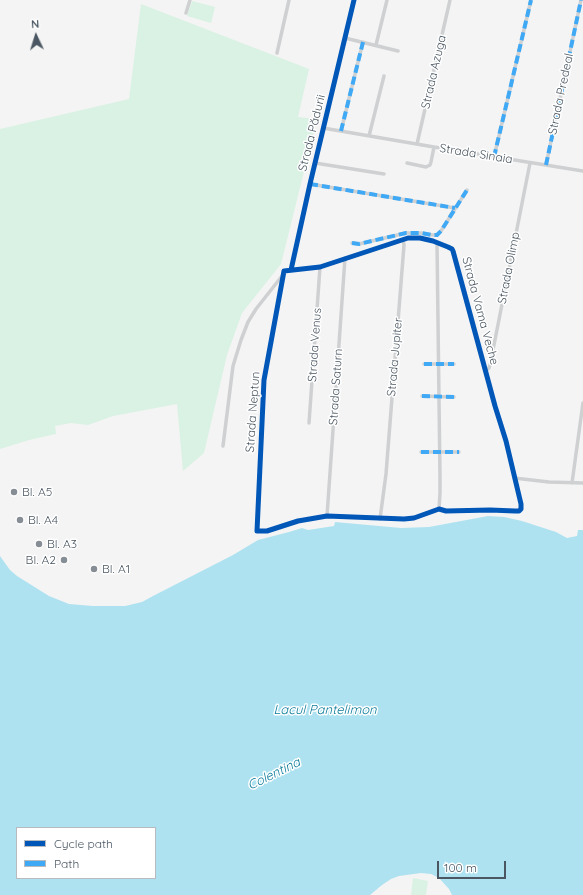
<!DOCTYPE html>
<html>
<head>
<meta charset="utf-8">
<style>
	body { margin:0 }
	#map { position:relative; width:583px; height:895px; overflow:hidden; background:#f4f4f4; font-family:Quicksand,sans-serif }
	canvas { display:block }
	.legend { position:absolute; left:16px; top:827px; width:140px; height:52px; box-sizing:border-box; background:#fff; border:1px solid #b7bbc0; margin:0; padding:5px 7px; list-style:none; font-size:12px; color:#4a5661 }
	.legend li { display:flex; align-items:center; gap:8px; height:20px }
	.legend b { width:20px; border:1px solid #b7bbc0 }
	.north { position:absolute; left:16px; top:16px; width:40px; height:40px; -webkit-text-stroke:3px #fff; paint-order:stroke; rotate:356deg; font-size:11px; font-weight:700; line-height:16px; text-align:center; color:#4a5661 }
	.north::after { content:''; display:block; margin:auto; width:14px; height:18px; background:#4a5661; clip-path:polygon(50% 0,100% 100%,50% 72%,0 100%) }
	.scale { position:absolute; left:437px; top:861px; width:69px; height:18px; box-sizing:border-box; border:2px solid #4a5661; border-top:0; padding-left:5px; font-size:12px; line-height:14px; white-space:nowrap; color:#4a5661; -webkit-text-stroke:3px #fff; paint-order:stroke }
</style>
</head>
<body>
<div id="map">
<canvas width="583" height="895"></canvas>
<ul class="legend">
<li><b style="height:5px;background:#0057b8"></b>Cycle path</li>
<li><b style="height:5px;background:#3fa9f5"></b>Path</li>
</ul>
<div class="north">N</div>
<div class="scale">100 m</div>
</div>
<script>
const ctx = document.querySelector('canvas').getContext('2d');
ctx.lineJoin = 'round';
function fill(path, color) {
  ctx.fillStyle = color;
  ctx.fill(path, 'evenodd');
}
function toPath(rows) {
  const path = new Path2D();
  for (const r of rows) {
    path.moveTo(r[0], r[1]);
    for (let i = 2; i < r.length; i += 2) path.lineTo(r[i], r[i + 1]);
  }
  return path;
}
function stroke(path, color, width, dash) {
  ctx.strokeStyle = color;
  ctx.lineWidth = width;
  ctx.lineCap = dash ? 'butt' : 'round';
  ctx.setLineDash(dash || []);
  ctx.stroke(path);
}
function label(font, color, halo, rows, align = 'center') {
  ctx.font = font + ' Quicksand,sans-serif';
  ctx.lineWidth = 3;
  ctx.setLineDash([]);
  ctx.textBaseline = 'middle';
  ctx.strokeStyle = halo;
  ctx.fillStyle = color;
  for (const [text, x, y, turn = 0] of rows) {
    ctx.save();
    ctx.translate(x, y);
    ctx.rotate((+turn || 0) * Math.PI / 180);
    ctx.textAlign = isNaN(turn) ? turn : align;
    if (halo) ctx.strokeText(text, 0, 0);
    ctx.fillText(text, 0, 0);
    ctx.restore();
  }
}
fill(toPath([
	[192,1,215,7,211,23,187,16],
	[141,4,309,69,298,117,317,119,281,264,242,313,227,355,204,453,183,471,177,404,113,416,88,425,71,423,55,426,56,434,29,440,0,449,0,129,129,99],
	[413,878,428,881,426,895,411,895]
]), '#d9f2e3');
fill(toPath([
	[488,516,504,517,522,521,556,532,567,538,577,536,578,530,583,530,583,895,452,895,449,889,439,878,431,874,421,873,399,876,391,879,382,885,370,895,0,895,0,556,10,570,17,576,49,596,69,604,93,606,125,606,142,602,153,596,233,555,258,540,289,532,302,528,308,530,334,526,335,522,401,528,429,527],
	[17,828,155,828,155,878,17,878]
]), '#aee2f0');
stroke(toPath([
	[186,13,190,0],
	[345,38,398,51],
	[376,45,387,0],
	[277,53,289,0],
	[323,128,434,147,583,171],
	[341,131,363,42],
	[369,136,384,76],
	[417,144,450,0],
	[494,157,531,0],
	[315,163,384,174],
	[407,163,426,167,430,165,431,162,434,147],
	[546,165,581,0],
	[310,184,455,208],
	[408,238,420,238,433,241,448,247,452,249,453,251,495,406,506,441,521,504,521,509,519,511,515,511,490,510,446,511,439,509,414,518,404,519,327,516,298,521,267,531,257,531,264,380,284,271,320,267,408,238],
	[352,243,359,244,406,233,421,233,432,235,437,235,441,231,467,190],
	[437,243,440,477,440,493,439,509],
	[291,270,310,184,354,0],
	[424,364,454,364],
	[485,371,489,368,490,365,530,163],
	[422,396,454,397],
	[309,423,320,267],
	[223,446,233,366,241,340,248,322,256,309,282,276],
	[421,452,459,452],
	[514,478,549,482,583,483],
	[572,483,583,403],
	[327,516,345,258],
	[380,519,386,474,404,245,403,239]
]), '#ced0d2', 3.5);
stroke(toPath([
	[341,131,363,42],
	[494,157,531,0],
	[546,165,581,0],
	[310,184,455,208],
	[352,243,359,244,406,233,421,233,432,235,437,235,441,231,467,190],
	[424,364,454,364],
	[422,396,454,397],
	[421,452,459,452]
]), '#3fa9f5', 4, [8, 4]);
stroke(toPath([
	[408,238,420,238,433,241,448,247,452,249,453,251,495,406,506,441,521,504,521,509,519,511,515,511,490,510,446,511,439,509,414,518,404,519,327,516,298,521,267,531,257,531,264,380,284,271,320,267,408,238],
	[291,270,310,184,354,0]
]), '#0057b8', 5);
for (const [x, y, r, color] of [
	[14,492,4,"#868d94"],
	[20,520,4,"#868d94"],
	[39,544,4,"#868d94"],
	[64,560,4,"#868d94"],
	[94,569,4,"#868d94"]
]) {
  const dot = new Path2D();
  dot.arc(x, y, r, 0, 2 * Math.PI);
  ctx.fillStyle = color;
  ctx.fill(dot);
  stroke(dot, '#fff', 1.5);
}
label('12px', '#4a5661', '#fff', [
	["Strada Azuga",434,72,-77],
	["Strada Predeal",561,94,-78],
	["Strada Pădurii",312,133,-76],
	["Strada Sinaia",476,154,9],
	["Strada Olimp",509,268,-79],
	["Strada Vama Veche",480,311,75],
	["Strada Venus",315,345,-86],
	["Strada Jupiter",395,357,-85],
	["Strada Saturn",336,387,-86],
	["Strada Neptun",253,412,-86]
]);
label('12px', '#4a5661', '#fff', [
	["Bl. A5",22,492],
	["Bl. A4",28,520],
	["Bl. A3",47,544],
	["Bl. A2",56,560,"right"],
	["Bl. A1",102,569]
], 'left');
label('italic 13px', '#0c7c9b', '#fff', [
	["Lacul Pantelimon",325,710],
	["Colentina",274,774,-26]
]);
</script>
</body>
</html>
